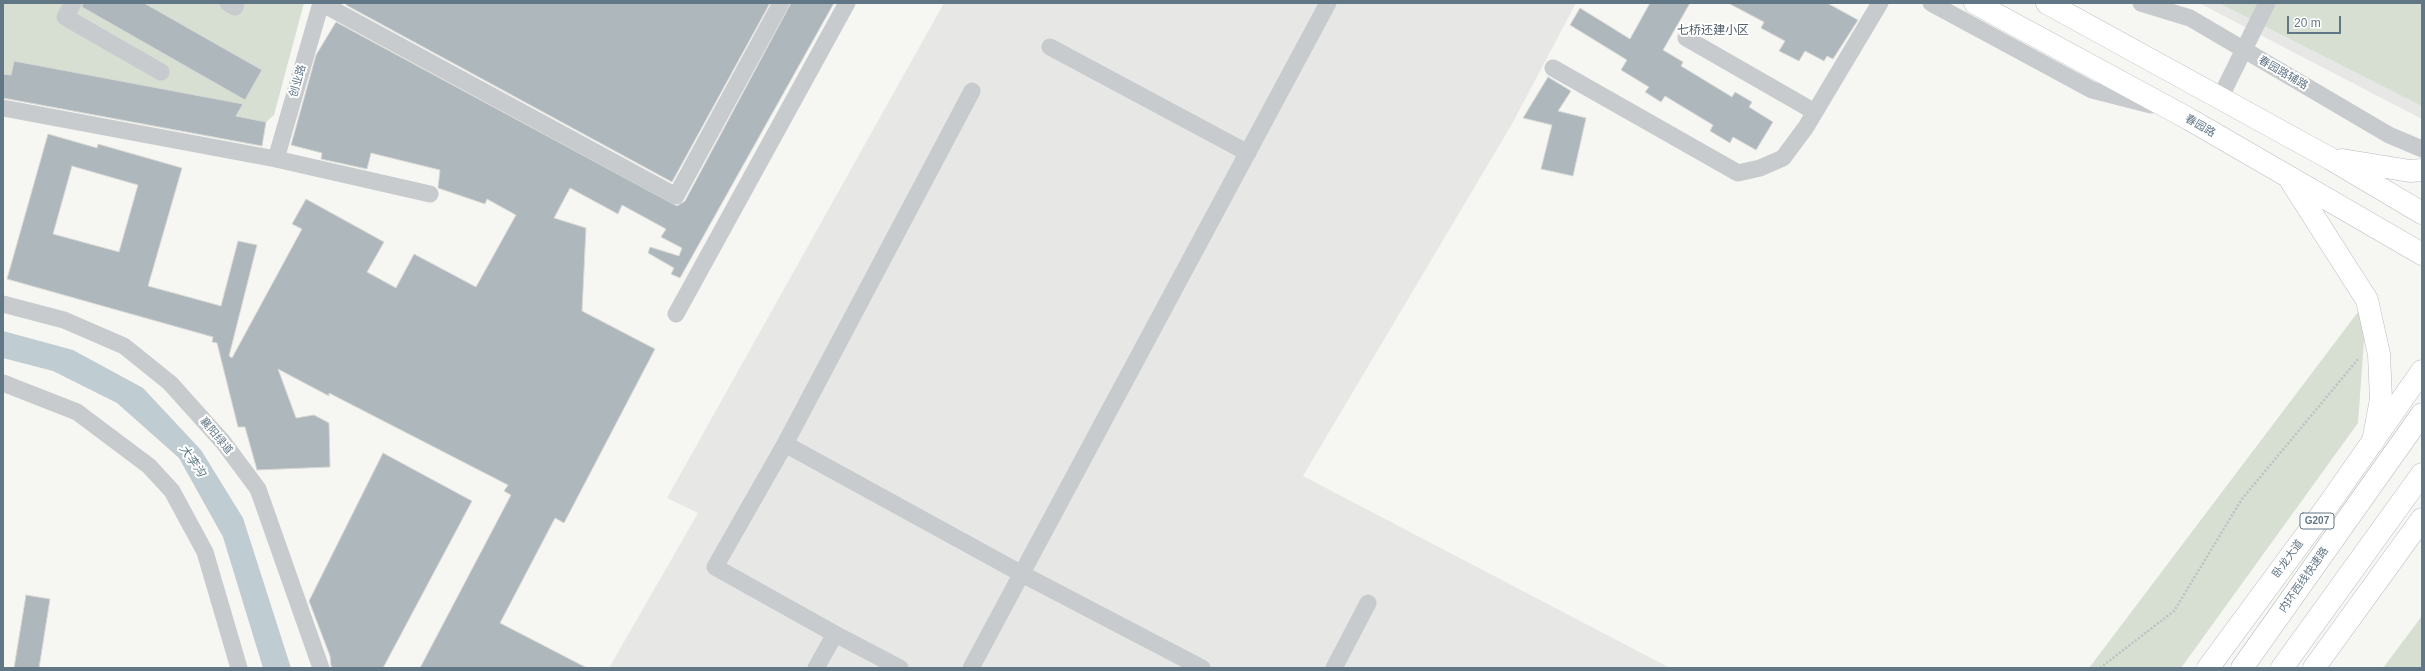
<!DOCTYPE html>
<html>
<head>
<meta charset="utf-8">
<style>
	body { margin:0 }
	#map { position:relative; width:2425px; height:671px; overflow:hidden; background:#f6f6f2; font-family:Arial,sans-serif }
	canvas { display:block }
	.frame { position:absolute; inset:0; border:4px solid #627786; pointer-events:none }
	.scale { position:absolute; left:2287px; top:16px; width:54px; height:18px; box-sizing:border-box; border:2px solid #627786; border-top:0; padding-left:5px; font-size:12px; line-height:14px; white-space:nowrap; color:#627786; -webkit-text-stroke:3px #fff; paint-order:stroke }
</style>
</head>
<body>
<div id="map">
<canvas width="2425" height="671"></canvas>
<div class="frame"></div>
<div class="scale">20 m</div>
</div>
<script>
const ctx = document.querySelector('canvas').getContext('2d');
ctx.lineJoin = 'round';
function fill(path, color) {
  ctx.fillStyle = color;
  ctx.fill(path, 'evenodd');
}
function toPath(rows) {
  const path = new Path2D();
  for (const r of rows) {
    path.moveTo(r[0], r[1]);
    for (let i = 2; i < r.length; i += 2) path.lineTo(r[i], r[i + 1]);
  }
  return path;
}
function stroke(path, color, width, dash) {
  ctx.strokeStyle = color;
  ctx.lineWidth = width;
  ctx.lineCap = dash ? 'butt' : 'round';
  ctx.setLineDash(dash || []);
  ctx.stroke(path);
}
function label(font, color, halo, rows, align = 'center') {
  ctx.font = font + ' Arial,"Noto Sans SC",sans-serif';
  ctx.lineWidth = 4;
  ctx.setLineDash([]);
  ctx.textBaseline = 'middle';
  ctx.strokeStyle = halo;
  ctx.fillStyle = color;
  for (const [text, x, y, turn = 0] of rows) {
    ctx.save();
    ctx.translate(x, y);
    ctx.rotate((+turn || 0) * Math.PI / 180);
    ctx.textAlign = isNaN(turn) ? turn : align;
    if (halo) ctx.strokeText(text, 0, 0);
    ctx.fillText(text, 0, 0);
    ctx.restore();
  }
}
fill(toPath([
	[944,3,1576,3,1512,124,1303,476,1670,668,609,668,698,513,667,498],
	[2199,3,2422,3,2422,119,2341,77]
]), '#e7e8e6');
fill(toPath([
	[3,3,304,3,274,115,266,122,201,110,14,61,11,75,3,74],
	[2219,3,2422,3,2422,106],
	[2367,300,2358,423,2181,668,2089,668],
	[2422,616,2422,668,2383,668]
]), '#d7dfd3');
fill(toPath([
	[3,331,73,350,143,388,201,450,243,518,291,668,263,668,223,537,179,458,117,403,53,371,3,358]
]), '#bfccd1');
const building = toPath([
	[83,3,144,3,262,70,245,100,82,7,83,3],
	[347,3,770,3,672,182,346,5,347,3],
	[791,3,834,3,680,278,671,274,674,268,648,253,650,247,679,256,682,248,661,237,666,229,622,205,618,214,570,188,554,218,586,228,582,311,655,349,564,523,555,518,500,623,587,668,420,668,511,495,504,491,508,485,329,393,329,396,278,369,296,418,314,415,329,423,330,467,257,470,245,427,238,427,217,343,212,342,213,337,7,279,48,134,97,148,98,144,182,168,148,286,221,306,238,241,257,245,229,356,232,358,302,229,292,224,306,199,384,242,367,272,396,288,414,254,476,287,516,215,487,199,485,204,438,188,440,170,371,153,367,169,321,159,322,153,291,145,316,55,336,22,677,206,685,201,791,3],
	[72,166,138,185,119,252,53,234,72,166],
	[1650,3,1690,3,1663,50,1683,62,1681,66,1732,97,1735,92,1752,102,1749,107,1773,122,1756,150,1733,137,1730,143,1710,131,1713,125,1665,96,1661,102,1645,92,1649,87,1621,70,1627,60,1570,25,1580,8,1630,39,1650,3],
	[1728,3,1827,3,1858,20,1833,59,1827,56,1824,61,1805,51,1799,61,1779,51,1785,41,1761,28,1764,22,1728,3],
	[14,61,243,104,236,116,266,122,262,146,3,98,3,74,11,75,14,61],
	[1548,77,1571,91,1558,111,1586,118,1573,176,1541,169,1552,125,1523,118,1548,77],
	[383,453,472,501,383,668,334,668,331,666,330,656,309,601,383,453],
	[26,595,50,599,39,668,14,668,26,595]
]);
fill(building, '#aeb7bc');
stroke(building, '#d8d8d5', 1);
const major = toPath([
	[1975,3,2189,119,2422,254],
	[2047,3,2331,159,2422,213],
	[2342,160,2410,171,2422,170],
	[2291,181,2367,300,2379,354,2381,399,2373,442]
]);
const highway = toPath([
	[2208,668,2326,508,2422,371],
	[2242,668,2422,414],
	[2282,668,2422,474],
	[2314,668,2422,519]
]);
stroke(major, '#b8bcc0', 23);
stroke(highway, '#b7bbbe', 23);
stroke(toPath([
	[2100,668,2174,611,2242,499,2359,358]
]), '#bec1c3', 2.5, [2, 2]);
stroke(toPath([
	[73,3,65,17,161,72],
	[228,3,235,7,236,3],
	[321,3,676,196,781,3],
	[1931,3,2092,90,2151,105],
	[2141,3,2190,18,2389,135,2422,149],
	[1686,38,1815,112],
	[1050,47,1248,153],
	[1553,68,1738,173,1760,168,1783,158,1806,127,1880,3],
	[2220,98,2267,3],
	[3,108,276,159,430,194],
	[276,159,321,3],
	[3,304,64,320,124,346,170,383,223,442,258,489,321,668],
	[676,314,847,3],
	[3,383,77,412,149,466,172,491,205,552,239,668],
	[785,444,1022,574,1202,668],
	[835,634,900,668],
	[816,668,835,634,715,567,785,444,972,91],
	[971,668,1328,3],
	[1334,668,1368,603]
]), '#c8cbce', 17);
stroke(major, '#fff', 22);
stroke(highway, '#fff', 22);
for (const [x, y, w] of [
	[2317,521,34]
]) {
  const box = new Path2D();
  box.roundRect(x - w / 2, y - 8, w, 16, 3);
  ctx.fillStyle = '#fff';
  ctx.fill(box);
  stroke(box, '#627786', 1);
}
label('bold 10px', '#627786', null, [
	["G207",2317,521]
]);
label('11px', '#627786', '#fff', [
	["春园路辅路",2283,73,30],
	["创业路",298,81,-74],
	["春园路",2200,126,30],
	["襄阳绿道",216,436,50],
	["卧龙大道",2288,559,-54],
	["内环西线快速路",2304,580,-55]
]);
label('12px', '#51606b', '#fff', [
	["七桥还建小区",1713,31]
]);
label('italic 12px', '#5e7a83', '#fff', [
	["大李沟",192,461,55]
]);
</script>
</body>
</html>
